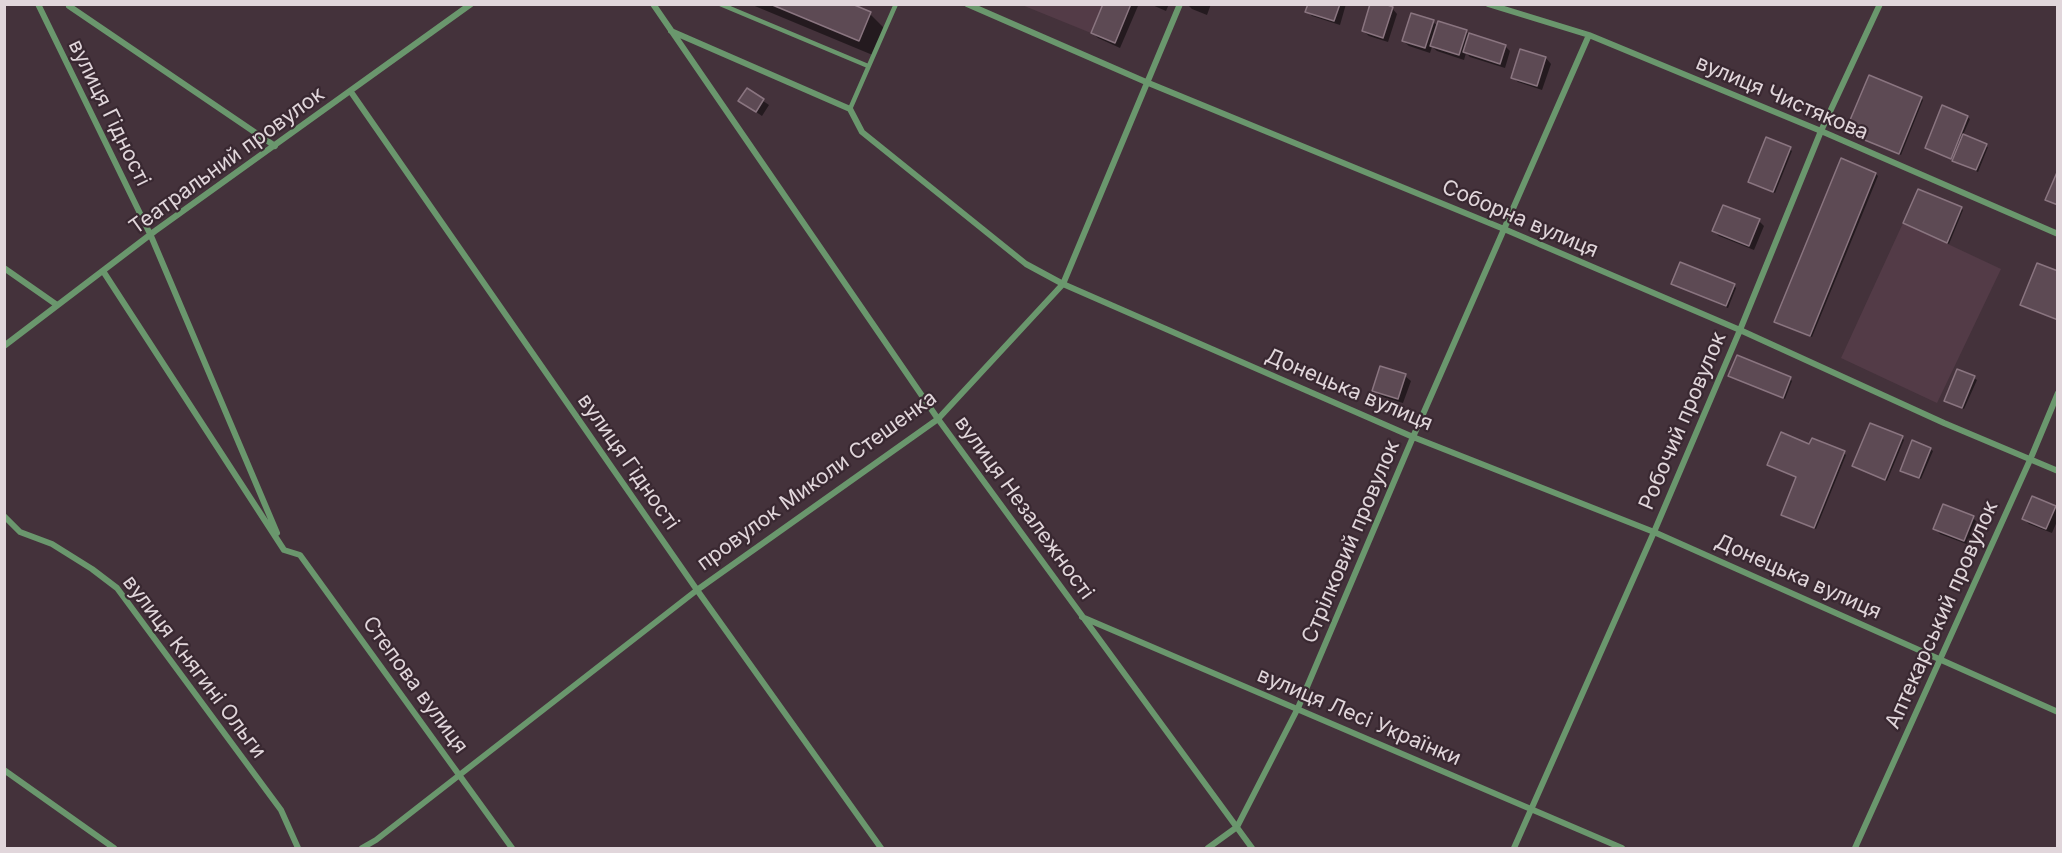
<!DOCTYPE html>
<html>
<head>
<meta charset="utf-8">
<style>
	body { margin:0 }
	#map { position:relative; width:2062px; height:853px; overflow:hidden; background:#44323b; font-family:Inter,sans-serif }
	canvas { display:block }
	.frame { position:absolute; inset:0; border:6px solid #e1d6db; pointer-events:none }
</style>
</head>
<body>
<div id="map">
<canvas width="2062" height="853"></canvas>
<div class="frame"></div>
</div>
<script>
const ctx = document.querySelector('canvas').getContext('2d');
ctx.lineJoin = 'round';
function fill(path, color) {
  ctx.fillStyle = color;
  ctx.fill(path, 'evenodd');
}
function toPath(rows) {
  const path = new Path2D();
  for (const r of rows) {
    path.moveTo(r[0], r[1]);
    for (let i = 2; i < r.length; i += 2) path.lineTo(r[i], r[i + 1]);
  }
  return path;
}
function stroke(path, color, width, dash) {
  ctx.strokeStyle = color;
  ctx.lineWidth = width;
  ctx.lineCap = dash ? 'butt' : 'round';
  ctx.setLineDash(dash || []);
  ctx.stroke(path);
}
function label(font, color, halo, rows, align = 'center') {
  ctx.font = font + ' Inter,sans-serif';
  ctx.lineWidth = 4.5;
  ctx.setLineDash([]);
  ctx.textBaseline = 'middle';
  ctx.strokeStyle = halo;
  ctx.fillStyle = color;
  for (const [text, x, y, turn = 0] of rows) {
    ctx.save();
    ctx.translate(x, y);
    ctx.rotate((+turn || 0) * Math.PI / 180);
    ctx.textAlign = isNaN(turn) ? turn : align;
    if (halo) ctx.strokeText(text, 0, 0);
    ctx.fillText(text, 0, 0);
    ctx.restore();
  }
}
fill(toPath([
	[1022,5,1103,5,1091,33],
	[1903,223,2001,269,1937,403,1841,358]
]), '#533b47');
fill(toPath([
	[750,4,848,4,870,14,886,30,875,56],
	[1105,4,1138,6,1120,48,1098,38,1093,33],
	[1150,4,1169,4,1166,11],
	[1187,4,1211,4,1207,15,1192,9],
	[1309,4,1346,4,1340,25,1312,16,1307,11],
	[1392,8,1397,14,1388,42,1369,36,1363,31],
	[1433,22,1438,26,1466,32,1469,34,1505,46,1510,51,1505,68,1470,57,1466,53,1464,60,1437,51,1432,47,1430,53,1409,46,1403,41],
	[1521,51,1546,58,1551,64,1542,90,1518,82,1512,77],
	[747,90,769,105,762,116,740,101],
	[1921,98,1923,100,1901,155,1847,132],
	[1967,117,1970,119,1963,135,1988,147,1978,172,1927,148],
	[1790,149,1792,151,1775,193,1752,184],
	[1876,174,1878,176,1812,337,1778,324],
	[1961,208,1963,210,1949,244,1907,225],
	[1759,221,1764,226,1754,250,1719,236,1714,231],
	[2058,273,2058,321,2022,305],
	[1673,284,1734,285,1736,288,1728,308],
	[1405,376,1411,381,1403,403,1379,396,1374,390],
	[1730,376,1790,378,1792,381,1785,399],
	[1974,378,1977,380,1964,409,1946,401],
	[1902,437,1904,440,1887,481,1854,466],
	[1810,446,1844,453,1846,455,1816,529,1783,514,1798,478,1769,465],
	[1930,449,1933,451,1921,479,1901,470],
	[2055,507,2058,510,2058,519,2052,533,2029,524,2024,519],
	[1973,518,1978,523,1969,545,1940,534,1935,528]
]), '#0007');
const building = toPath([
	[770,4,852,4,871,12,859,41,770,4],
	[1103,4,1131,4,1115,43,1091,33,1103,4],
	[1308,4,1340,4,1334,21,1305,12,1308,4],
	[1370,4,1385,4,1393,7,1383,38,1362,31,1370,4],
	[1411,13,1434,20,1425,48,1402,41,1411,13],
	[1438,21,1467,30,1459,55,1430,46,1438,21],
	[1469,33,1506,45,1500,64,1463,52,1469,33],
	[1520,49,1546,57,1537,86,1511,78,1520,49],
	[1869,75,1922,97,1899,154,1845,132,1869,75],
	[747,88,764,99,756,112,738,101,747,88],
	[1942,105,1968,116,1951,159,1925,148,1942,105],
	[1963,134,1987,144,1976,170,1952,161,1963,134],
	[1766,137,1791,147,1773,192,1748,182,1766,137],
	[1841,158,1876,173,1810,336,1774,322,1841,158],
	[2058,170,2058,205,2045,200,2058,170],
	[1918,189,1962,207,1947,243,1903,223,1918,189],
	[1723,205,1760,219,1749,246,1712,231,1723,205],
	[1680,262,1735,284,1726,306,1671,284,1680,262],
	[2037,263,2058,271,2058,320,2020,305,2037,263],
	[1737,355,1791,377,1783,398,1728,376,1737,355],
	[1380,366,1406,374,1398,399,1372,391,1380,366],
	[1957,369,1975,376,1962,408,1944,401,1957,369],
	[1870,423,1903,436,1885,480,1852,466,1870,423],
	[1781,432,1809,444,1812,438,1845,451,1814,528,1781,515,1796,477,1767,465,1781,432],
	[1912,440,1931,448,1919,478,1900,471,1912,440],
	[2032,496,2056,506,2046,529,2022,519,2032,496],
	[1943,504,1974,516,1964,541,1933,529,1943,504]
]);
fill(building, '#5d4a54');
stroke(building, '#8a7580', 1.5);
stroke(toPath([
	[720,4,868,66],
	[850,109,896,4]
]), '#6a976d', 4.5);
stroke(toPath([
	[38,4,151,236,277,533],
	[653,4,938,419,1252,848],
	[967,4,1146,82,1504,229,1740,330,1944,423,2058,471],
	[1488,4,1589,35,1821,131,2058,234],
	[69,6,275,146],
	[671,31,850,109,862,132,1026,264,1063,284,1413,437,1654,532,2058,712],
	[351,92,697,590,881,848],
	[4,268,57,305],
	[103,271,284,550,300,555,512,848],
	[4,346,155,231,471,4],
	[4,516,20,532,52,544,92,569,117,588,281,810,298,848],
	[1082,617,1622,848],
	[4,770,114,848],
	[362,848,376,840,697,590,938,419,1063,284,1180,4],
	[1208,848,1237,827,1298,708,1413,437,1589,35],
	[1514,848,1654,532,1740,330,1821,131,1880,4],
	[1855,848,2030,460,2058,393]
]), '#6a976d', 6);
label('21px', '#e1d6db', '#392831', [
	["вулиця Чистякова",1782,98,23],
	["вулиця Гідності",109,113,64],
	["Театральний провулок",227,161,-36],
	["Соборна вулиця",1520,219,23],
	["Донецька вулиця",1349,390,23],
	["Робочий провулок",1683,421,-67],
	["вулиця Гідності",628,462,55],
	["провулок Миколи Стешенка",817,481,-36],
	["вулиця Незалежності",1024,508,54],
	["Стрілковий провулок",1351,542,-67],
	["Донецька вулиця",1798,577,24],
	["Аптекарський провулок",1942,615,-66],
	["вулиця Княгині Ольги",194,667,53],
	["Степова вулиця",415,685,54],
	["вулиця Лесі Українки",1359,717,23]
]);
</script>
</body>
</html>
